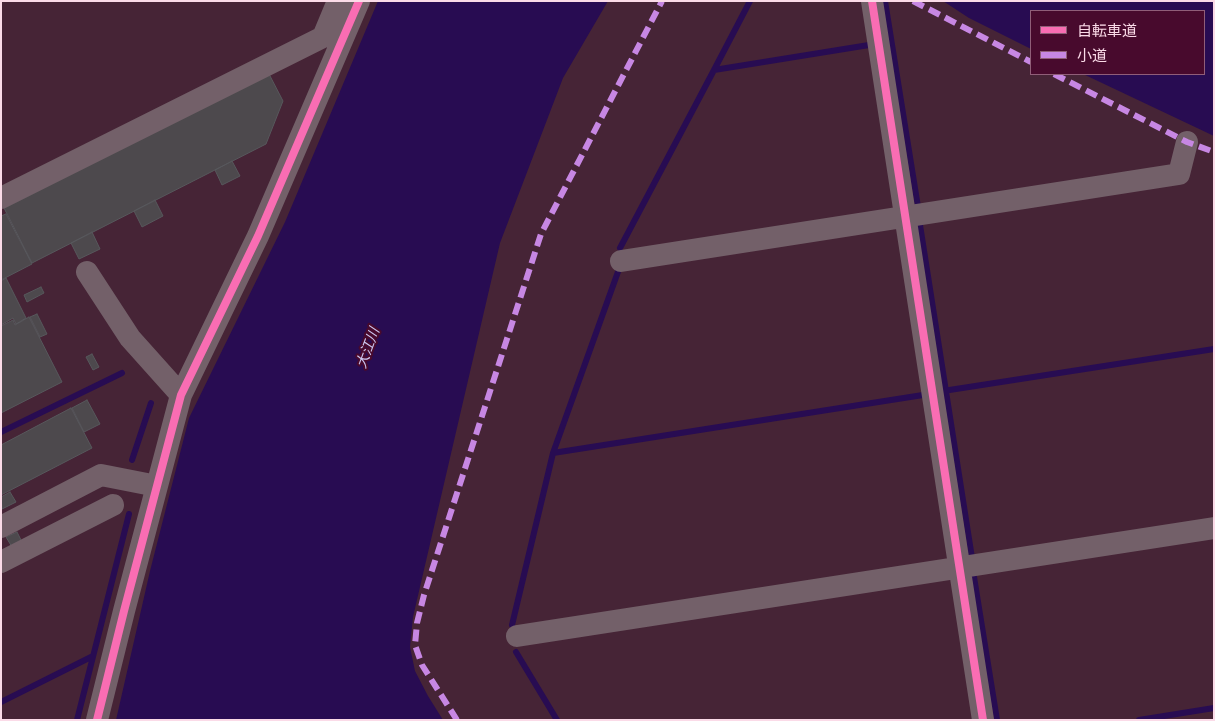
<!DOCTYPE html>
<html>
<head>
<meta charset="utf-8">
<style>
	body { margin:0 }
	#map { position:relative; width:1215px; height:721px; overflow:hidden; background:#462436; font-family:"Asap Condensed","Noto Sans JP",sans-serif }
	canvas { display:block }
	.frame { position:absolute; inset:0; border:2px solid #fbdbe8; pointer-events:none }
	.legend { position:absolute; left:1030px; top:10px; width:175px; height:65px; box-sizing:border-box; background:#480a2d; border:1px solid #905e78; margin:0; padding:6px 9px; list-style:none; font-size:15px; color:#fbdbe8 }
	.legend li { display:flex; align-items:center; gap:10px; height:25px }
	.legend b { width:25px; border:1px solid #905e78 }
</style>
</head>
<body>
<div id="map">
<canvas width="1215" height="721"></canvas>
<div class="frame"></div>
<ul class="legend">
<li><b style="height:6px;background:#f96db3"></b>自転車道</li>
<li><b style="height:6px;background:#c787e3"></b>小道</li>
</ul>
</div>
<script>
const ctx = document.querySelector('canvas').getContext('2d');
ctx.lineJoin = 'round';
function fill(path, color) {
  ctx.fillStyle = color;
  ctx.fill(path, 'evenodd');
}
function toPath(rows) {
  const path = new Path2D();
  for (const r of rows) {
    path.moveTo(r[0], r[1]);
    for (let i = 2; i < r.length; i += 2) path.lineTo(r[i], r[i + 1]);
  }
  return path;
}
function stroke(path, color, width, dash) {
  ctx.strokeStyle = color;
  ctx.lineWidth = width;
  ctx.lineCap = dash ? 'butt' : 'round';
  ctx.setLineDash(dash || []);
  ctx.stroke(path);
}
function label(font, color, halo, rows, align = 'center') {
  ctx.font = font + ' "Asap Condensed","Noto Sans JP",sans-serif';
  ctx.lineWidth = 4;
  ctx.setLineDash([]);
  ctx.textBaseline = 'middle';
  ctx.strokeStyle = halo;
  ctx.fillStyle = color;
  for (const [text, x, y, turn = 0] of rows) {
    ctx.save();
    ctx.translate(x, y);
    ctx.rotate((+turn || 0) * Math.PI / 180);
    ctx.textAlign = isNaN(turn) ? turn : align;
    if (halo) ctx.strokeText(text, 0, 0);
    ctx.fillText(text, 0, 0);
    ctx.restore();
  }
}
fill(toPath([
	[378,1,608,1,563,78,500,243,413,617,410,647,415,671,428,696,443,720,116,720,150,571,189,418,285,222],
	[943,1,1214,1,1214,136,1083,74,1204,74,1204,11,1031,11,1031,49,969,18]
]), '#280c52');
stroke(toPath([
	[885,1,918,207],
	[714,70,750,1],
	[920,225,972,558],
	[620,248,714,70,869,45],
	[943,391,1214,349],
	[1,432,122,373],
	[553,453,619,269],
	[132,460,151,403],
	[974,577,997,720],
	[512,625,553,453,923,395],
	[516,652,557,720],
	[1,702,93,656],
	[77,720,129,514],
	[1139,720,1214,708]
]), '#280c52', 6);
const building = toPath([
	[269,74,283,101,266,144,32,263,4,208,269,74],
	[232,161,240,176,222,185,215,170,232,161],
	[155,200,163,216,142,227,134,211,155,200],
	[6,214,32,264,1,280,1,216,6,214],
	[92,232,100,249,79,259,71,243,92,232],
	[6,278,26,318,16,324,13,318,1,325,1,281,6,278],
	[41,287,44,293,27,302,24,295,41,287],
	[37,314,47,334,40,337,30,317,37,314],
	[29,317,62,382,1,413,1,326,13,320,15,325,29,317],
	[92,354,99,367,93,370,86,357,92,354],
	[87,400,100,424,84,432,72,408,87,400],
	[71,408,92,448,1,495,1,445,71,408],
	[10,492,16,502,2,509,1,497,10,492],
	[17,532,22,542,12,547,6,537,17,532]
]);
fill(building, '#4d494d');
stroke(building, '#57585c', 1);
stroke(toPath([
	[872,1,983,720],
	[1,198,323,37,338,1],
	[621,261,1179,174,1187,142],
	[87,272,130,338,181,395],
	[1,527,101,475,157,486],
	[1,562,113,505],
	[517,636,1214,528],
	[97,720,124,611,181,395,258,236,359,1]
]), '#736069', 22);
stroke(toPath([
	[913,1,1031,62],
	[1054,74,1187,142,1214,152],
	[457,720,422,665,415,645,417,623,424,595,541,234,662,1]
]), '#c787e3', 6, [12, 6]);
stroke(toPath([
	[872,1,983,720],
	[97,720,124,611,181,395,258,236,359,1]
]), '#f96db3', 8);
label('italic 14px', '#ccc7f2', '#480a2d', [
	["大江川",368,348,-70]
]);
</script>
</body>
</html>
